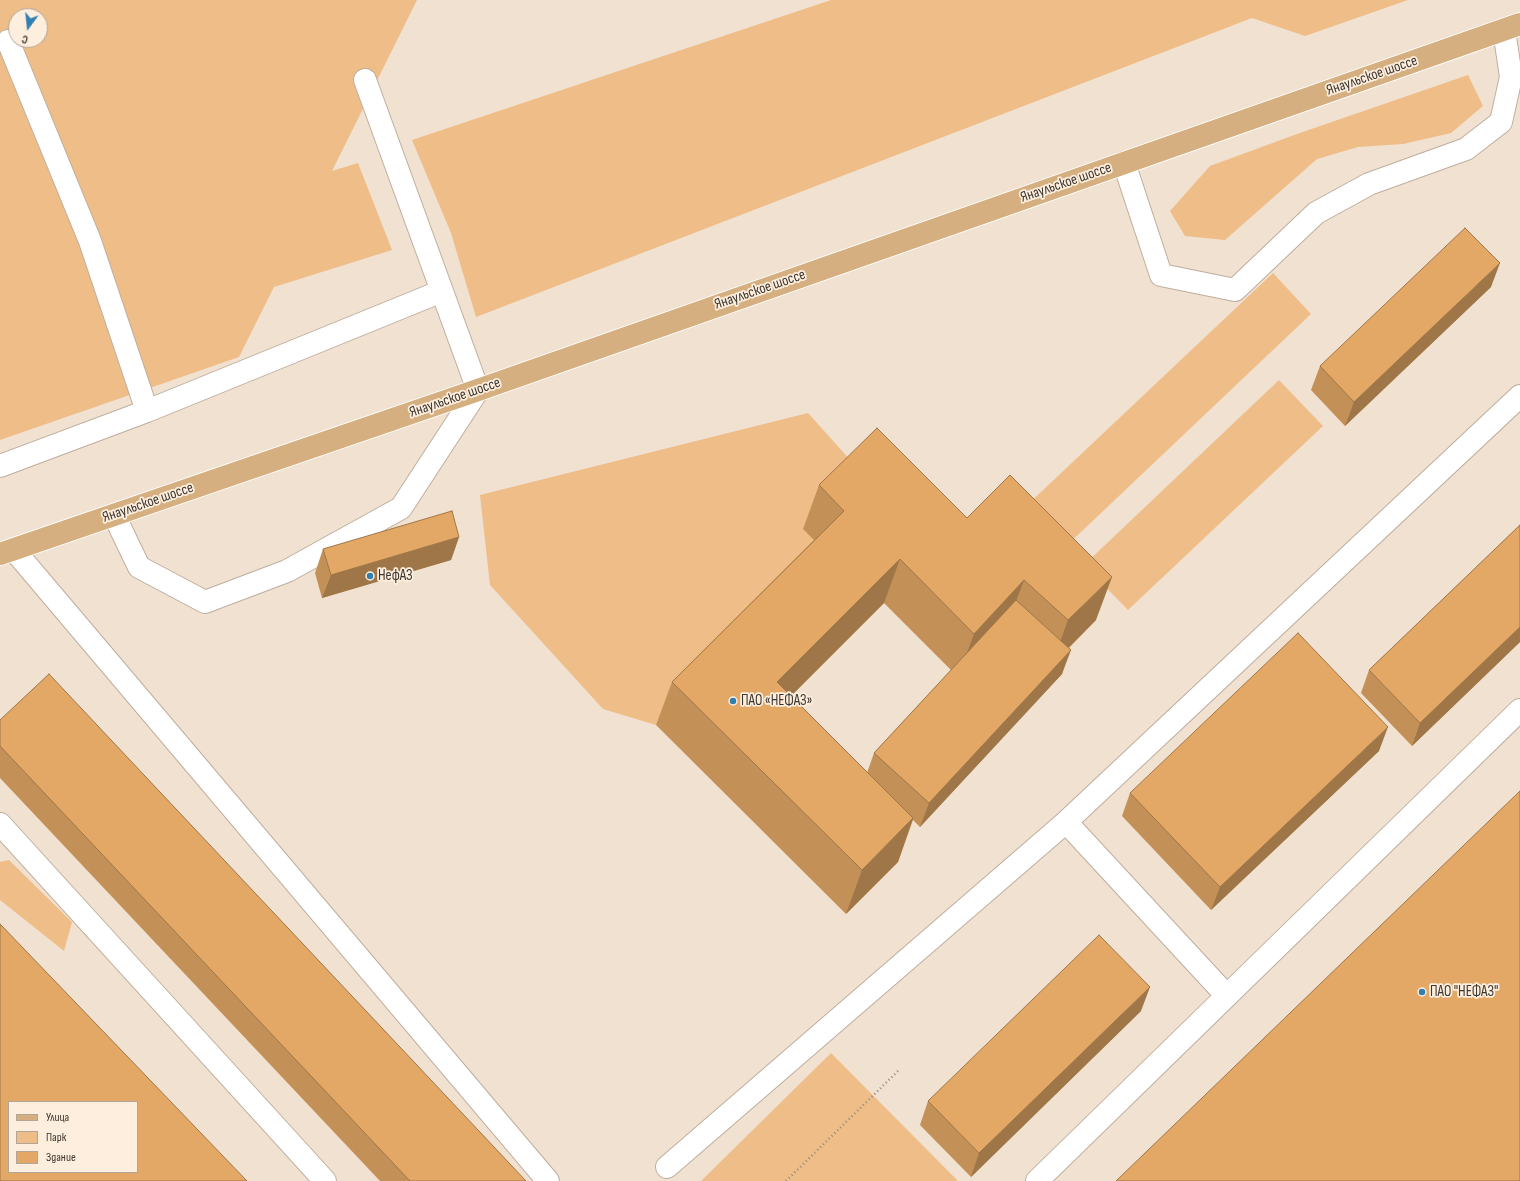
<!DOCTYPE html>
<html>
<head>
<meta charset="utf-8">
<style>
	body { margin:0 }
	#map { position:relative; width:1520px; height:1181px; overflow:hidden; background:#f1e1d0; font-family:"Sofia Sans Condensed",sans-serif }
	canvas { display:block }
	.legend { position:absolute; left:8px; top:1101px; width:130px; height:72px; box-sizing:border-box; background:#feeedd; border:1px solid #b1a598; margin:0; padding:5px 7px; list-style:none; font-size:12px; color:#3d3730 }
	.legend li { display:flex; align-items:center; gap:8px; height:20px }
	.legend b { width:20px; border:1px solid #b1a598 }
	.north { position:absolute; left:8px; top:8px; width:40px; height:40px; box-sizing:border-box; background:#feeedd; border:1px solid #b1a598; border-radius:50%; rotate:195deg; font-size:11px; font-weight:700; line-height:16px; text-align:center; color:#3d3730 }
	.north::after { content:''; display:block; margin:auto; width:14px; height:18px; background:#3180b2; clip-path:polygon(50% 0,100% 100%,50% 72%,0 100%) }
</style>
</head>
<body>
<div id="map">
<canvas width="1520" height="1181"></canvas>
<ul class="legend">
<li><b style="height:5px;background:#d5af7f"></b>Улица</li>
<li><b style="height:11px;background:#efbd87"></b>Парк</li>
<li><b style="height:11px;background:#e3a866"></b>Здание</li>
</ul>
<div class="north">С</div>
</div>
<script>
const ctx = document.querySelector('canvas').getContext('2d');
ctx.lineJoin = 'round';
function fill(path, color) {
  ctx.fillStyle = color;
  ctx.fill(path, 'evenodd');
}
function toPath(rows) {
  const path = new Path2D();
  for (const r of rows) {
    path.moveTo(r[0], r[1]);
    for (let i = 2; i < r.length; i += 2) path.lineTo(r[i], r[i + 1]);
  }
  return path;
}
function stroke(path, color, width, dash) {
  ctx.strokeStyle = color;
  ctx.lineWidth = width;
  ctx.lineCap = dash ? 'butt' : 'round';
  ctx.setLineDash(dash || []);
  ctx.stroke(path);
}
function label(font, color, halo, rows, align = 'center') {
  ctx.font = font + ' "Sofia Sans Condensed",sans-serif';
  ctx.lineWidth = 3.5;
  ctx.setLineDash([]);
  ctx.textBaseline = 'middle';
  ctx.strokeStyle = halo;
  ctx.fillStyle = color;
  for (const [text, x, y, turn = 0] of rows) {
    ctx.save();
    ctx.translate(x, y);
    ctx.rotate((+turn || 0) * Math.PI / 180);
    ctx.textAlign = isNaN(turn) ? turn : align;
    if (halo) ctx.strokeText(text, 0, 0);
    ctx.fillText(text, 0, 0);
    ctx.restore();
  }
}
fill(toPath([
	[0,0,417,0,332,171,358,163,392,250,274,287,239,357,0,440],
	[16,16,40,16,40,40,16,40],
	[831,0,1408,0,1305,36,1252,18,476,317,451,233,412,140],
	[1468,75,1483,106,1451,133,1403,144,1358,147,1317,159,1225,240,1185,236,1170,211,1210,166,1297,134],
	[1273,273,1311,314,1062,550,1023,509],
	[1279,380,1323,426,1128,610,1084,565],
	[808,413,861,472,828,554,656,725,603,709,490,585,480,495],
	[9,860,72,922,64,951,0,900,0,862],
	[831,1053,958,1181,701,1181]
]), '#efbd87');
const minor = toPath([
	[8,41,90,241,147,411],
	[1124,163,1161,275,1235,290,1316,213,1369,184,1466,149,1501,122,1511,77,1504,30],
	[0,466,147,411,442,291],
	[114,515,139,567,205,602,287,571,401,508,478,390,365,80],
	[14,550,548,1181],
	[1066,822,1520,396],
	[0,824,325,1181],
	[667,1167,1066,822,1226,995],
	[1037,1181,1520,710]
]);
const major = toPath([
	[0,554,478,390,1520,24]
]);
stroke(minor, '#beae9e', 24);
stroke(major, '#fff', 24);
stroke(toPath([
	[786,1181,899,1070]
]), '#94897d', 2.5, [1, 3]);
stroke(minor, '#fff', 22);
stroke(major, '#d5af7f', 22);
fill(toPath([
	[1491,287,1345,426,1311,390,1320,366],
	[819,485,967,518,1096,620,1069,648,1062,674,920,827,913,820,898,862,846,914,656,725,672,682,814,540,803,529],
	[884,603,951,670,874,753,867,773,791,696],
	[1520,525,1520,642,1412,746,1361,693,1369,670],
	[459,537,451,560,322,598,315,573,323,549],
	[0,720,526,1181,380,1181,0,778],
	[1379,751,1211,910,1122,816,1130,793],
	[1141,1011,971,1177,920,1125,928,1101]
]), '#c39058');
fill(toPath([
	[1500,263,1491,287,1345,426,1354,402],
	[459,537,451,560,322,598,331,575],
	[900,559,884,603,761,726,777,682],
	[1112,577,1096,620,1052,664,1068,620],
	[1024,580,1008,623,958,677,974,634],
	[1520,627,1520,642,1412,746,1420,723],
	[1071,650,1062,674,920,827,929,803],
	[1388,727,1379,751,1211,910,1220,887],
	[913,818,898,862,846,914,862,870],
	[1150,987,1141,1011,971,1177,979,1153]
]), '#9f7647');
const building = toPath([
	[1465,228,1500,263,1354,402,1320,366,1465,228],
	[877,428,967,518,1010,475,1112,577,1068,620,1024,580,974,634,900,559,777,682,913,818,862,870,672,682,844,511,819,485,877,428],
	[452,511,459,537,331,575,323,549,452,511],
	[1520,525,1520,627,1420,723,1369,670,1520,525],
	[1016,600,1071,650,929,803,874,753,1016,600],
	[1298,633,1388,727,1220,887,1130,793,1298,633],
	[49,674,526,1181,410,1181,0,746,0,720,49,674],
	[1520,791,1520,1181,1116,1181,1520,791],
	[0,924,247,1181,0,1181,0,924],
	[9,1102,137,1102,137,1172,9,1172,9,1102],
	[1099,935,1150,987,979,1153,928,1101,1099,935]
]);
fill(building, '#e3a866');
stroke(building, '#9f7647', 1);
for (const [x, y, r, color] of [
	[370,576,4,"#3180b2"],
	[733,701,4,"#3180b2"],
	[1422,992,4,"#3180b2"]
]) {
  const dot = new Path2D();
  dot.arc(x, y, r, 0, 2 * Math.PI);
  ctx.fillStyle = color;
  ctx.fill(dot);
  stroke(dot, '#feeedd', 1.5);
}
label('15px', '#3d3730', '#feeedd', [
	["Янаульское шоссе",1372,76,-19],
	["Янаульское шоссе",1066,183,-19],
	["Янаульское шоссе",760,290,-19],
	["Янаульское шоссе",455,398,-19],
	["Янаульское шоссе",148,503,-19]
]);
label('15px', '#3d3730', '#feeedd', [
	["НефАЗ",378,576],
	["ПАО «НЕФАЗ»",741,701],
	["ПАО \"НЕФАЗ\"",1430,992]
], 'left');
</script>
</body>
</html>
